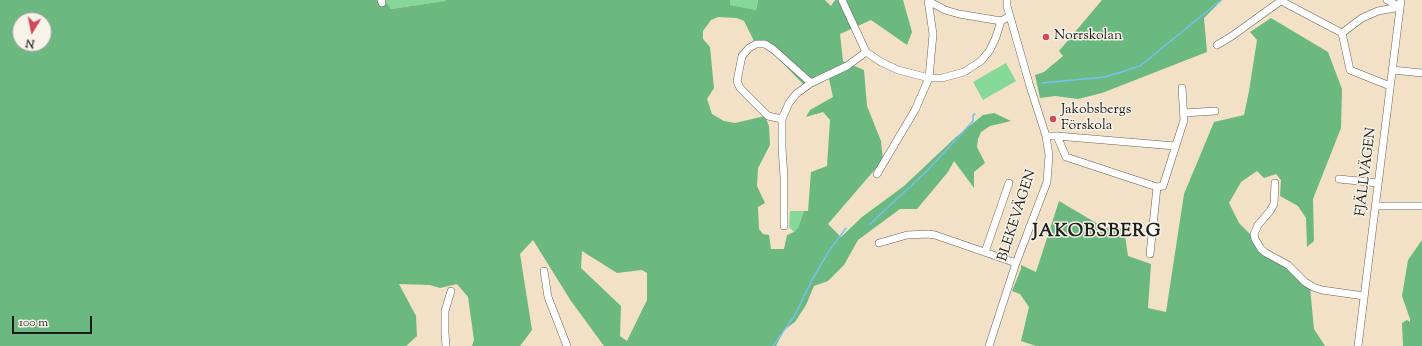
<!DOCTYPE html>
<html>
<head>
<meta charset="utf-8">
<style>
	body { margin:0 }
	#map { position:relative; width:1422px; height:346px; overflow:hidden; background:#f2e1c6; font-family:"Sorts Mill Goudy",serif }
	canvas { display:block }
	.north { position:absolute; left:12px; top:12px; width:40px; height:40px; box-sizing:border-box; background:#f7f3e8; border:1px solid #9f9d96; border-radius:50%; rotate:190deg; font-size:11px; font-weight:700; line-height:16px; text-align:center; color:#1c1c1c }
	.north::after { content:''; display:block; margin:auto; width:14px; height:18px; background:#d1495b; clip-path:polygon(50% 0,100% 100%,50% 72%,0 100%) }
	.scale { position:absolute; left:12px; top:316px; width:80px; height:18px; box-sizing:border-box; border:2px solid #1c1c1c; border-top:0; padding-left:5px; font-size:12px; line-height:14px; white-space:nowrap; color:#1c1c1c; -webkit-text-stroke:3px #f7f3e8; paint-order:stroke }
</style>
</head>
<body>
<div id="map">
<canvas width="1422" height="346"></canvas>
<div class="north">N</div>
<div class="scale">100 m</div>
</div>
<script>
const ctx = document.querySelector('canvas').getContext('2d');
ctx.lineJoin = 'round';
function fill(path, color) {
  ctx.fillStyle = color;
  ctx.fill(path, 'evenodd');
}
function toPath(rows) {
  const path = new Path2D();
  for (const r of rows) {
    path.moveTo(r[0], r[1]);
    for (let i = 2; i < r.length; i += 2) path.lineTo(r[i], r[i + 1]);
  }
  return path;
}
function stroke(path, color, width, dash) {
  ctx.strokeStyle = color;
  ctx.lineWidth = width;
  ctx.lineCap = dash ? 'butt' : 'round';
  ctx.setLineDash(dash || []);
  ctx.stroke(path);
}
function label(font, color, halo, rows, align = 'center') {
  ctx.font = font + ' "Sorts Mill Goudy",serif';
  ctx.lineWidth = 3;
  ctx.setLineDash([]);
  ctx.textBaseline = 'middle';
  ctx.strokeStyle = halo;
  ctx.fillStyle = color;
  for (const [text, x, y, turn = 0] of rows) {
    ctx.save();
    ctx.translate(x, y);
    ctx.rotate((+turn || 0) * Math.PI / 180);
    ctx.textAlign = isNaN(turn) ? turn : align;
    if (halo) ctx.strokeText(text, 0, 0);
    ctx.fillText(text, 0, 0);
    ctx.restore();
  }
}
fill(toPath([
	[385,0,446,0,445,1,391,9],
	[730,0,758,0,756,10,729,5],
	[1006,63,1016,81,983,100,973,82],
	[790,211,804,211,798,228,794,232,789,227]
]), '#86d899');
fill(toPath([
	[0,0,385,0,391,9,445,1,446,0,730,0,730,5,756,10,758,0,825,0,831,6,835,0,903,0,912,32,907,45,871,20,840,34,843,61,864,70,867,106,881,141,883,160,828,224,841,237,862,217,904,186,956,137,983,115,994,113,1011,121,990,126,981,132,978,139,977,147,985,163,974,172,974,188,954,161,948,172,917,209,900,209,858,240,844,265,828,281,814,286,806,305,795,322,784,330,776,346,604,346,571,301,533,240,520,254,532,330,520,346,472,346,474,340,468,297,457,284,440,288,430,285,399,284,416,316,417,336,406,346,0,346],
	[718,17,737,18,744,21,754,41,758,40,773,53,803,84,813,87,829,79,833,97,810,110,806,117,823,112,830,120,827,166,811,172,808,211,804,211,798,228,794,232,787,235,784,249,771,249,769,235,763,234,759,229,758,207,765,203,757,186,758,168,770,145,769,126,765,116,735,123,724,121,712,114,707,99,714,88,710,47,703,39,703,31,711,20],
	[20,20,44,20,44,44,20,44],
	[582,251,617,273,642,270,647,273,647,300,627,341,620,336,621,306,581,268],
	[1102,0,1222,0,1204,18,1207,52,1102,93,1078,99,1055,96,1040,98,1035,75,1044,72,1063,56,1059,51],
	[1271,18,1328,52,1342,89,1341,128,1313,199,1314,241,1307,247,1306,218,1298,206,1280,196,1281,180,1276,174,1264,178,1257,171,1241,182,1229,203,1239,223,1251,235,1252,241,1259,251,1288,269,1310,288,1314,329,1325,346,1036,346,1021,341,1029,307,1020,294,1012,291,1021,269,1021,265,1036,272,1059,201,1103,227,1124,229,1128,256,1151,264,1148,308,1166,312,1184,194,1214,122,1244,115,1249,91,1257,40,1250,32],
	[1422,240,1422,346,1403,346,1402,323,1407,320,1410,322,1410,319,1402,296,1408,260]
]), '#6cb881');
stroke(toPath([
	[1042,83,1105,77,1140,66,1221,0],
	[869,225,928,170,973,121,973,115,975,114],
	[773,346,795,315,812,280,829,251,846,228]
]), '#74c0ee', 1.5);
const minor = toPath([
	[381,0,382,3],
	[842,0,866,52,881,62,898,70,929,78,942,78,964,72,981,61,990,50,996,37,1001,21,1010,16],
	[1387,0,1400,7],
	[929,3,932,3,945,10,959,14,1001,21],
	[1285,3,1342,33,1350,70,1390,86],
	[1342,33,1362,18,1378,11,1400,7],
	[1217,45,1232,36,1282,0],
	[1392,70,1422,73],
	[1184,113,1215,111],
	[782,119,768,116,740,88,737,81,742,56,749,48,756,44,765,44,773,49,811,83],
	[1046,136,1057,136,1175,146],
	[1057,136,1066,157,1157,187],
	[877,174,915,110,929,78,933,34,928,0],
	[1339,179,1378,183],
	[1275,183,1274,204,1270,211,1258,225,1254,234,1255,239,1261,249,1266,253,1288,265,1305,282,1313,287,1322,290,1364,296],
	[1157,187,1163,186,1184,120,1182,88],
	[1376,206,1422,206],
	[784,226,784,177,782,148,782,119,789,103,796,94,811,83,847,66,866,52],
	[879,243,907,235,928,234,935,235,1016,263],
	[985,252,1009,183],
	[1150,254,1157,187],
	[544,271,548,297,567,346],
	[446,346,445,333,445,311,451,291],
	[989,346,1016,263,1047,182,1049,155,1046,136,1029,83,1007,6,1007,0],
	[1358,346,1401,0]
]);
stroke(minor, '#676158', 8);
stroke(minor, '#fff', 7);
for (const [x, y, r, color] of [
	[1046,37,4,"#d1495b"],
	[1053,119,4,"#d1495b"]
]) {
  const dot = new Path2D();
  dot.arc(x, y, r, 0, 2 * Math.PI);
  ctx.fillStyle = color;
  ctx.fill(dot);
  stroke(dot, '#f7f3e8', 1.5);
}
label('14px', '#1c1c1c', '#f7f3e8', [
	["Norrskolan",1054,37],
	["Jakobsbergs",1061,111],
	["Förskola",1061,127]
], 'left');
label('14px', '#1c1c1c', '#f7f3e8', [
	["FJÄLLVÄGEN",1367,172,-83],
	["BLEKEVÄGEN",1018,216,-72]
]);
ctx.letterSpacing = '1px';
label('bold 18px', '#1c1c1c', '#f7f3e8', [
	["JAKOBSBERG",1097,233]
]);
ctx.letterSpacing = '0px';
</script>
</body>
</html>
